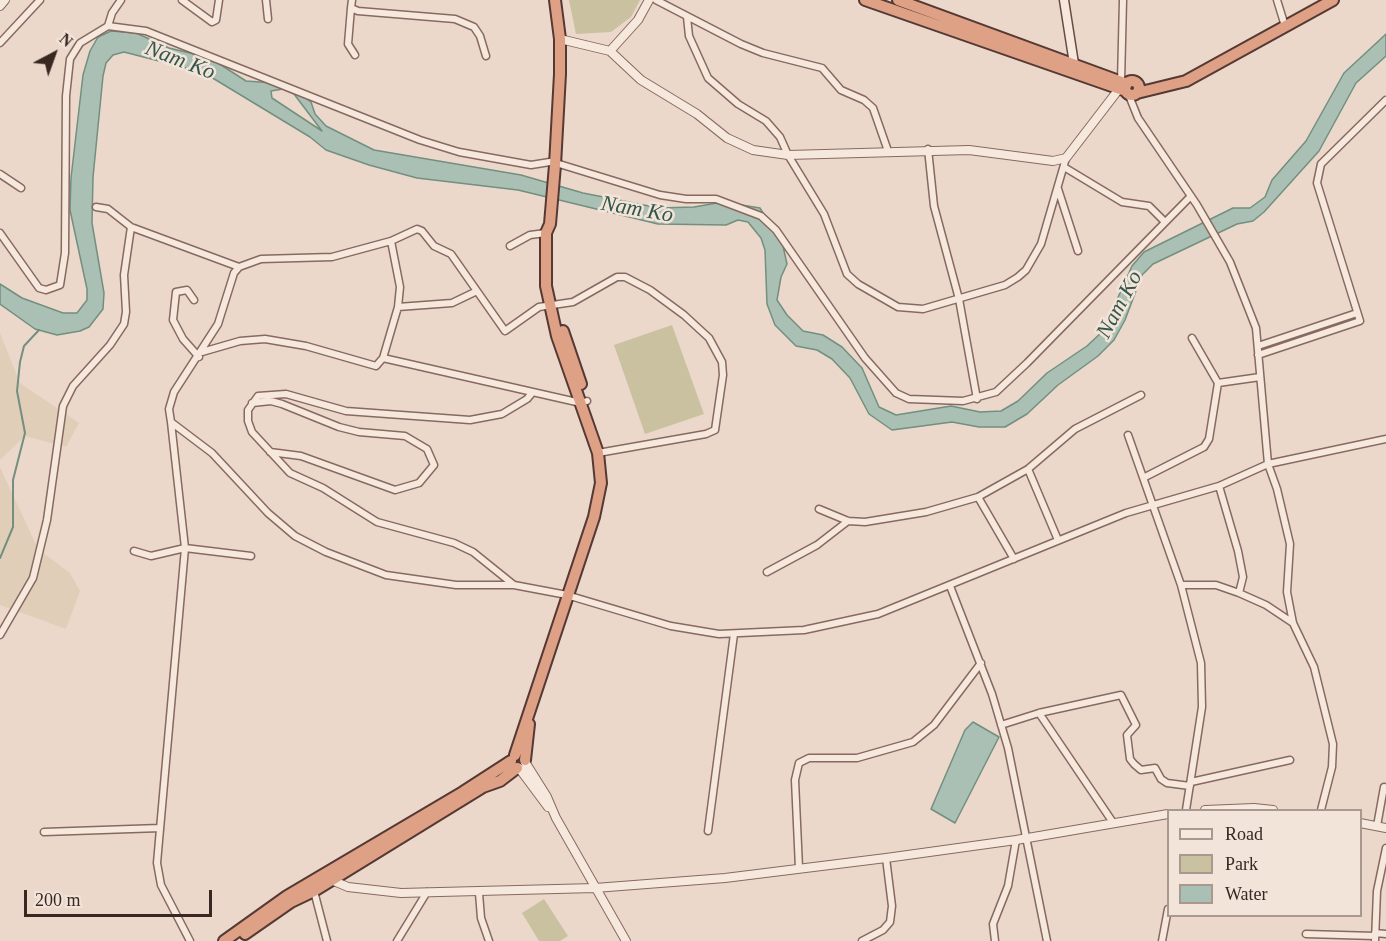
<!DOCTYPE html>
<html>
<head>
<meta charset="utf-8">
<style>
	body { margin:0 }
	#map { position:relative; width:1386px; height:941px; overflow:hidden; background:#ebd8cb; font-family:"Times New Roman",serif }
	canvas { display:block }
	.legend { position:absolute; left:1167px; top:809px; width:195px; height:108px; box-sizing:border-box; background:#f3e4da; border:2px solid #a99890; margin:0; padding:8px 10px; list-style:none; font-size:18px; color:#392722 }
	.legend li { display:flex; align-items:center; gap:12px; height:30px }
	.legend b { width:30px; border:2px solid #a99890 }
	.north { position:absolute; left:24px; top:24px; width:60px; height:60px; -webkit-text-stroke:4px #f3e4da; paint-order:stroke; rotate:41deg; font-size:16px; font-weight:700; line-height:24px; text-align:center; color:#392722 }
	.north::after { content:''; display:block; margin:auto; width:21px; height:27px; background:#392722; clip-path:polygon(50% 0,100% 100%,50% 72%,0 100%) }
	.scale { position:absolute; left:24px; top:890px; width:188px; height:27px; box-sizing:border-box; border:3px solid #392722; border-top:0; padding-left:8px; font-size:18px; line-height:21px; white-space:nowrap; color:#392722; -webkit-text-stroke:4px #f3e4da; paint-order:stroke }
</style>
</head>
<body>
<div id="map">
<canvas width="1386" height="941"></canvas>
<ul class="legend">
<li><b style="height:8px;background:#f7e8de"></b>Road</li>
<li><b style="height:16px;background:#c9c19f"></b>Park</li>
<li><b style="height:16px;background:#abc0b4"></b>Water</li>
</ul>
<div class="north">N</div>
<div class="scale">200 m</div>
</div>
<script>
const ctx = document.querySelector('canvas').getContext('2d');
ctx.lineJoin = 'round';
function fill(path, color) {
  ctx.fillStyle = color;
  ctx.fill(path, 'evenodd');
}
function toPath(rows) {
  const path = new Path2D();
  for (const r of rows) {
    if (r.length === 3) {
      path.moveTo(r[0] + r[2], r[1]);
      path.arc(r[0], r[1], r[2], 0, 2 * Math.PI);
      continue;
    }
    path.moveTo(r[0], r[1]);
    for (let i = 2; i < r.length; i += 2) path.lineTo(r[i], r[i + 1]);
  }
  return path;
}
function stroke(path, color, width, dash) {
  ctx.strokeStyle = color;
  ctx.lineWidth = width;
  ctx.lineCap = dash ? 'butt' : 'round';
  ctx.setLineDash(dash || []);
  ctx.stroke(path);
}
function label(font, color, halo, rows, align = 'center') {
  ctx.font = font + ' "Times New Roman",serif';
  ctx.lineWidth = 5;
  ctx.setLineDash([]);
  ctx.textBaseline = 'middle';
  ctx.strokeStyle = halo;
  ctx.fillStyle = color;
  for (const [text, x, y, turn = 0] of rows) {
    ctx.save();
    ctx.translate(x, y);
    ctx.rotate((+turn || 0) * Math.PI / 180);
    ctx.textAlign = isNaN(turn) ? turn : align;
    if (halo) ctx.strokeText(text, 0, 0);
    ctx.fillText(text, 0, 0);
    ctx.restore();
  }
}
fill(toPath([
	[0,333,20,383,79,423,66,447,25,436,0,460],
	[0,467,38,549,70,573,80,591,66,629,0,605]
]), '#e0ceb9');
fill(toPath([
	[569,0,640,0,631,17,611,32,576,34],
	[672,325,704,414,645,434,614,345],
	[544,899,568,936,560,941,539,941,522,913]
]), '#c9c19f');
const water = toPath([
	[111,31,136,33,169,48,194,54,218,63,246,81,288,84,311,102,315,114,326,126,374,150,521,175,583,193,659,208,694,207,723,202,760,208,783,246,787,264,781,277,777,300,787,315,803,331,823,335,842,347,862,368,879,407,896,415,951,406,980,412,1001,411,1018,401,1047,373,1087,346,1103,331,1132,266,1144,252,1233,208,1250,208,1265,197,1272,180,1306,141,1344,73,1386,34,1386,56,1356,83,1319,151,1264,212,1253,221,1237,224,1153,264,1142,275,1125,320,1114,340,1098,356,1058,385,1027,414,1005,427,979,427,952,422,892,430,869,414,850,378,832,359,817,350,796,346,775,325,767,304,765,250,761,238,748,222,738,220,726,225,658,224,518,190,417,178,369,165,326,150,310,137,211,77,190,69,124,52,113,55,106,63,103,76,93,177,92,223,104,293,103,309,89,327,80,331,57,335,35,329,0,304,0,284,22,298,63,313,77,313,87,300,87,289,70,210,71,178,83,75,90,51,98,37,111,31],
	[283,89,294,94,322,131,272,98,271,91,283,89],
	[973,722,999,737,955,823,931,809,965,730,973,722]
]);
fill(water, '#abc0b4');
stroke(water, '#728f7f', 1.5);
stroke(toPath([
	[0,558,13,527,13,480,25,433,17,391,20,362,24,346,39,330]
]), '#728f7f', 2);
const minor = toPath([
	[182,0,212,22,216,20,219,0],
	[266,0,268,19],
	[352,0,351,8,358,11,455,19,474,27,480,36,486,56],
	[656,0,741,44,763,53,822,68,841,90,864,100,873,108,888,151],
	[1277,0,1285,26],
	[351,8,348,44,355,55],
	[687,17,689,36,708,78,738,104,766,121,780,137,788,155,824,214,847,274,858,284,898,307,923,309,1005,285,1018,277,1026,270,1041,244,1066,158],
	[108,26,112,13,121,0],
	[0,43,40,0],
	[1121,82,1123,0],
	[928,149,934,206,959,299,977,399],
	[556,163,660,195,686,199,716,199,761,216,776,230,865,358,896,393,909,399,963,401,996,392,1027,363,1191,196],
	[1064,167,1122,202,1149,206,1164,221],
	[0,174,21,188],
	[1058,189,1078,251],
	[96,207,108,209,131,227,239,267],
	[0,233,39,288,46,290,60,285,65,253,66,96,70,59,80,43,108,26,146,31,420,140,459,152,531,165,556,161],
	[510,246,530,235,546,233],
	[194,300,187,290,176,292,173,320,183,339,199,357],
	[398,307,452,303,477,291],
	[1258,346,1357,313],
	[202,352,240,341,265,339,306,346,376,366,383,358,398,307,400,287,391,241],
	[1258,355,1360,321,1317,183,1321,164,1386,100],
	[383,358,581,403,587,401],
	[1218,383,1260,377],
	[252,403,271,401,282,404,339,427,359,432,405,436,427,449,434,465,419,483,395,490,301,456,270,452],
	[171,422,185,548,157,863,161,885,190,941],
	[1128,435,1181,585,1201,663,1202,707,1186,810],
	[598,453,706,434,715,430,723,375,722,362,709,338,684,315,650,290,625,277,617,277,573,302,539,307,505,331,451,254,434,246,422,231,417,229,391,241,332,257,261,259,239,267,234,273,218,324,174,392,169,409,171,422,212,453,268,513,295,536,326,552,386,575,456,585,514,585,567,595,671,626,719,634,804,630,878,614,1126,513,1219,486,1268,464,1256,328,1230,262,1197,205,1138,118,1128,93],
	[1028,469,1058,540],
	[1145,477,1204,447,1209,439,1218,383,1192,338],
	[1219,486,1238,551,1243,577,1239,593],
	[978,497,1014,559],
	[819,509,848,521,865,522,926,512,978,497,1028,469,1075,429,1141,395],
	[134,551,151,556,185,548,251,556],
	[767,572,817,545,848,521],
	[514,585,473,552,454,543,377,522,323,488,290,473,252,432,248,421,248,410,258,396,286,394,346,411,470,420,502,414,527,399,532,393],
	[1181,585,1216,585,1239,593,1266,605,1293,623],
	[950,586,992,694,1008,748,1047,941],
	[0,635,33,578,47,520,63,406,73,386,110,345,124,324,126,312,124,275,131,227],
	[1039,713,1112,821],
	[1001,725,1039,713,1121,695,1136,725,1127,735,1130,759,1134,764,1141,770,1155,768,1161,779,1167,783,1190,786],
	[1191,782,1290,760],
	[1321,810,1332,767,1333,744,1314,667,1293,623,1287,592,1290,544,1277,489,1268,464,1386,439],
	[1377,826,1384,787],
	[708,831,734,634],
	[44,832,160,828],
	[799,868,795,780,799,763,809,758,857,758,913,742,934,725,981,663],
	[314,891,327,941],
	[479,893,481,918,489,941],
	[1375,933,1386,934],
	[1306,934,1375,936],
	[397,941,427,892],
	[862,941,883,930,890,922,892,906,886,858],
	[995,941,993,924,1008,886,1016,840],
	[1162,941,1168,909],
	[1375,941,1377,891,1386,848]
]);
const tertiary = toPath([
	[0,6,5,0],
	[560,39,610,51,638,20,649,0],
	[610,51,641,80,697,114,727,138,753,150,788,155,969,150,1053,161,1066,158,1119,89],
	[525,762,547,797,556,818,626,941],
	[519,768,548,807],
	[1205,810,1254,808,1273,810],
	[1360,823,1386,828],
	[329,879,348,887,401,893,595,888,725,878,886,858,1016,840,1168,814]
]);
const secondary = toPath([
	[1064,0,1075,70]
]);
const trunk = toPath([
	[865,0,1126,91],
	[898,0,1127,84],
	[1132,88,7],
	[1137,93,1186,81,1333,0],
	[563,331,581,384],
	[515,755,594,517,601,483,598,453,557,336,546,286,546,233,550,224,555,165,560,74,560,39,555,0],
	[525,760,529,724],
	[245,934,291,902,314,891,483,787,500,781,517,768],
	[224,941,287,896,463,792,511,761]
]);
stroke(minor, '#876960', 9);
stroke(tertiary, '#876960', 10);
stroke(secondary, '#694b43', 11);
stroke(trunk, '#553934', 14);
stroke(minor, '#f7e8de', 6);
stroke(tertiary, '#f7e8de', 8);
stroke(secondary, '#f7e8de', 8);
stroke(trunk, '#dea186', 10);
label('italic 22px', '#33574a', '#f3e4da', [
	["Nam Ko",180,61,21],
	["Nam Ko",637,210,10],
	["Nam Ko",1120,305,-62]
]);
</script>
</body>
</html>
